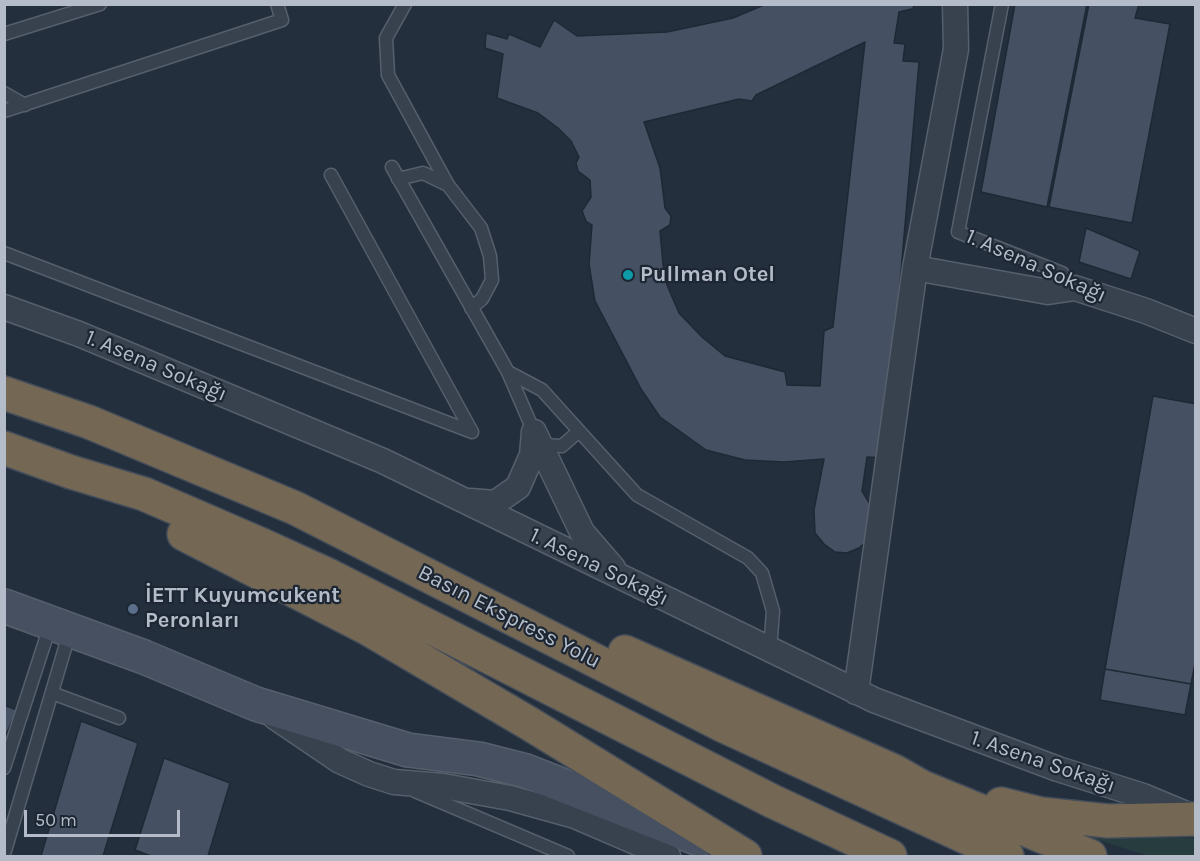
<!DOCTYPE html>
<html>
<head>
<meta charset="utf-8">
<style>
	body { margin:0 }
	#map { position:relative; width:1200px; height:861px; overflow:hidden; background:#242f3e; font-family:Karla,sans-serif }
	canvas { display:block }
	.frame { position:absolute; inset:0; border:6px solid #b4bcc9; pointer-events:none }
	.scale { position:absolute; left:24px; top:810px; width:156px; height:27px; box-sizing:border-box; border:3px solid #b4bcc9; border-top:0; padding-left:8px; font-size:18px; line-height:21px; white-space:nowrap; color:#b4bcc9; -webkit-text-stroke:4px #1d2633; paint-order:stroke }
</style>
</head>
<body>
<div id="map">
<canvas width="1200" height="861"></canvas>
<div class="frame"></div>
<div class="scale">50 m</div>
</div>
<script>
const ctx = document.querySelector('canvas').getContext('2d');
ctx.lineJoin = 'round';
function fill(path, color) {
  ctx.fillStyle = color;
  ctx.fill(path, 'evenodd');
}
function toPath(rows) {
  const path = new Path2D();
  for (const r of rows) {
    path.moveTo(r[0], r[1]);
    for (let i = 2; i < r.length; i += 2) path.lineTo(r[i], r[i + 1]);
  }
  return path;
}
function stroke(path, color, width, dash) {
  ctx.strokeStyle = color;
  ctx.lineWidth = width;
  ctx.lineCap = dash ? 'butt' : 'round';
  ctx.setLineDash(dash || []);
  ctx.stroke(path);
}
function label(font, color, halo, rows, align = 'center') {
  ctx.font = font + ' Karla,sans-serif';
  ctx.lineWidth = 4.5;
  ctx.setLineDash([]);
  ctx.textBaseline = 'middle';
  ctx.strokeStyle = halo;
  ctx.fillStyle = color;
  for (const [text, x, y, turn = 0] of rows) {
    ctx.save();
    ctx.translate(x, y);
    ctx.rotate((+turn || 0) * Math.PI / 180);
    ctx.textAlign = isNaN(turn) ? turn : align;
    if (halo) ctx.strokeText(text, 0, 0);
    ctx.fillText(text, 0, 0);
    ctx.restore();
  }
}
fill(toPath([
	[1095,836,1193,838,1195,841,1195,856,1149,856,1095,839]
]), '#263c3f');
const building = toPath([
	[766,4,916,4,912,9,899,12,894,43,905,44,903,61,919,62,885,458,867,457,862,491,873,509,867,541,859,548,847,553,835,552,824,544,815,533,814,510,824,459,784,462,745,460,706,450,660,417,641,389,595,301,589,264,592,225,586,221,582,211,591,197,590,180,578,171,576,163,579,157,571,141,558,128,538,113,497,98,503,54,485,48,486,33,507,39,509,34,540,47,554,20,577,36,667,32,733,18,766,4],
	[865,42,833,327,824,331,820,386,787,385,785,372,725,356,702,337,679,313,667,285,663,264,660,231,670,225,671,216,665,208,660,168,644,122,739,99,752,101,756,95,865,42],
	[1015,4,1087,4,1047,207,981,192,1015,4],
	[1089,4,1139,4,1135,18,1170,24,1132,223,1049,207,1089,4],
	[1086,228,1140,251,1131,279,1079,262,1086,228],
	[1153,396,1196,404,1196,658,1191,684,1105,669,1153,396],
	[1105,669,1191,684,1185,715,1100,700,1105,669],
	[4,705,17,710,4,739,4,705],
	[81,721,138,743,103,856,41,856,81,721],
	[164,758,230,783,208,856,151,856,135,850,164,758]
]);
fill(building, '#455162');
stroke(building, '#1f2835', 1.5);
const lane = toPath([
	[405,4,386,38,388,75,448,185],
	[1002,4,958,232,1062,273,1075,288],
	[4,34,100,4],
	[4,93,25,105],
	[4,111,282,20,277,4],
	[392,167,508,372,534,432],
	[331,175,472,432],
	[398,179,423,173,448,185,481,228,490,256,492,280,482,299,471,308],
	[4,253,472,432],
	[508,372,542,390,637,495,748,558,762,573,773,611,770,650],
	[540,445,562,446,579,431],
	[52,693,119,718],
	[4,768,51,623],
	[415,791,568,856],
	[4,854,70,631]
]);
const street = toPath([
	[955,4,956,49,915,268,1048,292,1075,288,1146,311,1196,331],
	[4,307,79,334,383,461,874,700,1058,769,1143,796,1191,816],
	[534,432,582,532,613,568],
	[470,501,495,503,518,487,532,455,534,432],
	[856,692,915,268],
	[275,717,340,761,369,774,394,782,443,786,510,798,575,816,668,856]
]);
const secondary = toPath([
	[4,606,144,657,256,704,408,750,479,759,526,771,699,839]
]);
const highway = toPath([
	[4,393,89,422,295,508,724,726,1007,856],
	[4,448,71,472,144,494,262,545,330,576,772,801,890,856],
	[184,534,367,628,530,724,745,856],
	[625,652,894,771,922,787,1090,856],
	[1001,804,1041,814,1108,821,1196,819]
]);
stroke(lane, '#565f6c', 15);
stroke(street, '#565f6c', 27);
stroke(secondary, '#565f6c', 36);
stroke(highway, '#434c59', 36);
stroke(lane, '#38414e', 12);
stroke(street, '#38414e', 24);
stroke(secondary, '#465061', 33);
stroke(highway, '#746855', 33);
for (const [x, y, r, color] of [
	[628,275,6,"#0f9aa8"],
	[133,609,6,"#5c6f8a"]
]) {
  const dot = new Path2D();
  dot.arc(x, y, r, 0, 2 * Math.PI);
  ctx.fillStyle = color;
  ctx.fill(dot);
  stroke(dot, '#1d2633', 2);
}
label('22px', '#b4bcc9', '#1d2633', [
	["1. Asena Sokağı",1036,266,24],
	["1. Asena Sokağı",156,366,23],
	["1. Asena Sokağı",599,567,26],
	["Basın Ekspress Yolu",509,617,27],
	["1. Asena Sokağı",1043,762,19]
]);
label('bold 22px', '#b4bcc9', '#1d2633', [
	["Pullman Otel",640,275],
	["İETT Kuyumcukent",145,596],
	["Peronları",145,621]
], 'left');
</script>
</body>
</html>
